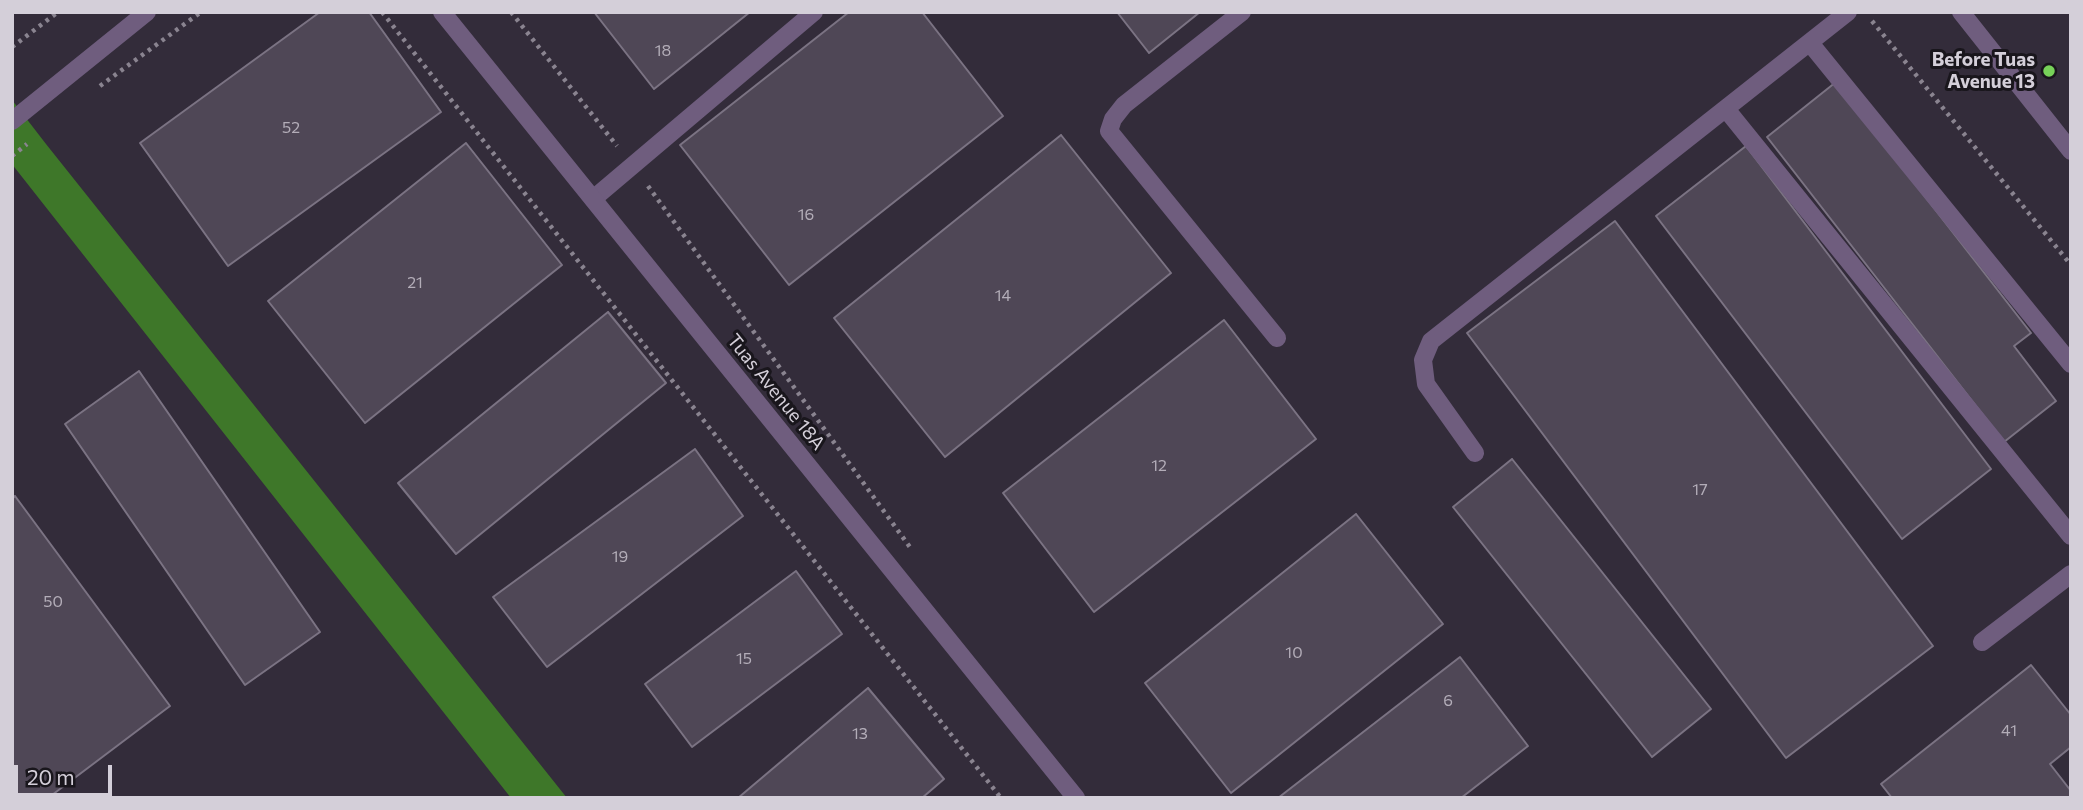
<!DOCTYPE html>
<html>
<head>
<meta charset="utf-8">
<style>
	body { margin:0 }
	#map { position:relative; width:2083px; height:810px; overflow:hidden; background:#332c3a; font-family:Commissioner,sans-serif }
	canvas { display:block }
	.frame { position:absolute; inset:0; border:14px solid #d4cfd9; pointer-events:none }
	.scale { position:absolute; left:14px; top:765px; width:98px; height:32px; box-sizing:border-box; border:4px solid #d4cfd9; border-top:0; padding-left:9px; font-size:21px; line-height:24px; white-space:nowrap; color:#d4cfd9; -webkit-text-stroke:5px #19161c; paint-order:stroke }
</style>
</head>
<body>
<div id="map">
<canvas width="2083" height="810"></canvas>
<div class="frame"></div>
<div class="scale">20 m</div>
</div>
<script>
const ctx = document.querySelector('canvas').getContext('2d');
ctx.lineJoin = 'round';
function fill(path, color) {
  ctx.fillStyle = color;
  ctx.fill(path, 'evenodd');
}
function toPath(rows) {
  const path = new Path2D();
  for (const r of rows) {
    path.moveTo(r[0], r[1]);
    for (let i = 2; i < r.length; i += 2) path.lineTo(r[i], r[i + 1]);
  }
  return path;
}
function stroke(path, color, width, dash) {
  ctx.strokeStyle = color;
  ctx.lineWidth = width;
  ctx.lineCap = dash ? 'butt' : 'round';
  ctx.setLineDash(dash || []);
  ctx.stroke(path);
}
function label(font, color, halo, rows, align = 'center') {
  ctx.font = font + ' Commissioner,sans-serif';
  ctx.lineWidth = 6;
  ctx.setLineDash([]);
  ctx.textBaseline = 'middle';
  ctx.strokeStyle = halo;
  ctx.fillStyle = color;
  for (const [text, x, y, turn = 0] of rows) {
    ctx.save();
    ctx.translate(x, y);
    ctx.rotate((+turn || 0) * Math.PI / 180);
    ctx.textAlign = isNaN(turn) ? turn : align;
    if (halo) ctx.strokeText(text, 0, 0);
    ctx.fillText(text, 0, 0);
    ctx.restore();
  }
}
fill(toPath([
	[12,100,46,144,567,798,511,798,15,168,12,164]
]), '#3e7729');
const building = toPath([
	[320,12,369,12,441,112,228,266,140,143,320,12],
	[594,12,750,12,654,89,594,12],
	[849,12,922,12,1003,116,789,285,680,145,849,12],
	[1117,12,1200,12,1149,53,1117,12],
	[1836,82,2031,333,2014,346,2056,401,2004,442,1767,137,1836,82],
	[1061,135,1171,273,945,457,834,318,1061,135],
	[466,143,562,265,365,423,268,301,466,143],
	[1746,146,1991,469,1902,539,1656,216,1746,146],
	[1615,221,1933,646,1786,758,1467,333,1615,221],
	[608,312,666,383,456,554,398,483,608,312],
	[1224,320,1316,439,1094,612,1003,493,1224,320],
	[139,371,320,632,245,685,65,424,139,371],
	[695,449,743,516,547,667,493,597,695,449],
	[1512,459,1711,709,1652,757,1453,507,1512,459],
	[15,496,170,706,48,798,12,798,12,499,15,496],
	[1356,514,1443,624,1231,793,1145,683,1356,514],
	[796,571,842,634,692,747,645,684,796,571],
	[1460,657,1528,746,1461,798,1278,798,1460,657],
	[2031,665,2071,715,2071,747,2050,764,2071,791,2071,798,1892,798,1881,784,2031,665],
	[868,688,944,779,922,798,738,798,868,688]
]);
fill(building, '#4f4756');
stroke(building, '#7b7383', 2);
stroke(toPath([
	[382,12,1001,798],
	[511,12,617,146],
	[1872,21,2071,265],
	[12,47,58,12],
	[100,86,201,12],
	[12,156,27,144],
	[648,186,912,550]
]), '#8a8490', 4.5, [3.5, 5]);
stroke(toPath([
	[1242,12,1124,105,1113,119,1109,131,1277,338],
	[1810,43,2071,364],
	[1726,109,2071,536],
	[593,199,814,12],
	[1475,453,1426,384,1423,360,1431,341,1848,12],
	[1982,642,2071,574]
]), '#6f5d7e', 18);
stroke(toPath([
	[442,12,1076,798],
	[1961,12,2071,151]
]), '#6f5d7e', 18);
stroke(toPath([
	[12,121,147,12]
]), '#6f5d7e', 18);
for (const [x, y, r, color] of [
	[2049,71,7,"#77d259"]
]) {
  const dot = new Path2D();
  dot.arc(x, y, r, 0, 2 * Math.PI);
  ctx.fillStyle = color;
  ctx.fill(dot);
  stroke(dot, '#19161c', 2.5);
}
label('16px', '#b3adb8', null, [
	["18",663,51],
	["52",291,128],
	["16",806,215],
	["21",415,283],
	["14",1003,296],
	["12",1159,466],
	["17",1700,490],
	["19",620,557],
	["50",53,602],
	["10",1294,653],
	["15",744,659],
	["6",1448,701],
	["41",2009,731],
	["13",860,734]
]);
label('bold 19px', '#d4cfd9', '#19161c', [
	["Before Tuas",2035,60],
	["Avenue 13",2035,82]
], 'right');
label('19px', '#d4cfd9', '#19161c', [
	["Tuas Avenue 18A",776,392,51]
]);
</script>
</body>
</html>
